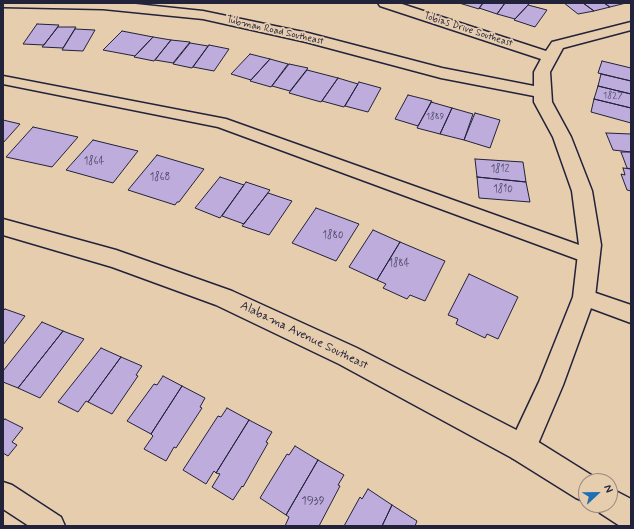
<!DOCTYPE html>
<style>
body{margin:0}
#map{position:relative;width:634px;height:529px;overflow:hidden;background:#e6cdae;font-family:Mynerve,sans-serif}
canvas{display:block}
.frame{position:absolute;inset:0;border:4px solid #22223b;pointer-events:none}
.north{position:absolute;left:578px;top:473px;width:40px;height:40px;box-sizing:border-box;background:#e6cdae;border:1px solid #988980;border-radius:50%;rotate:68deg;font-size:11px;font-weight:700;line-height:16px;text-align:center;color:#22223b}
.north::after{content:'';display:block;margin:auto;width:14px;height:18px;background:#1f6fb2;clip-path:polygon(50% 0,100% 100%,50% 72%,0 100%)}
</style>
<div id="map">
<canvas width="634" height="529"></canvas>
<div class="frame"></div>
<div class="north">N</div>
</div>
<script>
const ctx = document.querySelector('canvas').getContext('2d');
ctx.lineJoin = 'round';
function fillPath(path, color) { ctx.fillStyle = color; ctx.fill(path, 'evenodd'); }
const shape = rows => new Path2D(rows.map(r => 'M' + r).join(''));
function trace(path, color, width, dash) { ctx.strokeStyle = color; ctx.lineWidth = width; ctx.lineCap = dash ? 'butt' : 'round'; ctx.setLineDash(dash || []); ctx.stroke(path); }
function write(font, color, halo, rows, align = 'center') {
  ctx.font = font + ' Mynerve,sans-serif'; ctx.lineWidth = 3.5; ctx.setLineDash([]); ctx.textBaseline = 'middle'; ctx.strokeStyle = halo; ctx.fillStyle = color; for (const [text, x, y, turn = 0] of rows) {
    ctx.save(); ctx.translate(x, y); ctx.rotate((+turn || 0) * Math.PI / 180); ctx.textAlign = isNaN(turn) ? turn : align; if (halo) ctx.strokeText(text, 0, 0); ctx.fillText(text, 0, 0); ctx.restore();
  }
}
const building = shape([
 [459,3,483,3,479,9,459,3],
 [483,3,505,3,497,14,479,8,483,3],
 [505,3,526,3,529,4,515,19,497,14,505,3],
 [564,3,583,3,594,11,578,14,564,3],
 [583,3,604,3,610,7,594,11,583,3],
 [604,3,626,3,610,7,604,3],
 [528,5,547,10,535,27,514,20,528,5],
 [37,24,59,25,44,45,23,44,37,24],
 [58,27,76,27,63,48,42,47,58,27],
 [75,29,95,30,83,51,62,50,75,29],
 [122,31,153,37,135,56,103,50,122,31],
 [153,37,171,40,154,61,134,57,153,37],
 [171,40,190,42,173,63,155,60,171,40],
 [190,43,208,46,192,68,173,64,190,43],
 [209,45,229,49,214,71,193,67,209,45],
 [250,54,270,59,251,80,231,74,250,54],
 [270,59,288,64,271,87,250,81,270,59],
 [602,61,631,68,631,81,598,73,602,61],
 [289,64,308,68,290,91,272,86,289,64],
 [307,70,338,78,321,102,289,93,307,70],
 [601,74,631,81,631,94,598,86,601,74],
 [338,78,358,84,344,107,322,101,338,78],
 [359,82,381,88,368,112,345,106,359,82],
 [598,86,631,94,631,108,594,99,598,86],
 [408,95,432,101,418,126,395,119,408,95],
 [594,99,631,108,631,123,591,112,594,99],
 [431,102,452,108,440,134,417,128,431,102],
 [452,108,473,114,464,140,440,134,452,108],
 [475,113,500,120,490,148,464,140,475,113],
 [3,120,20,124,3,143,3,120],
 [33,127,78,137,52,167,6,157,33,127],
 [606,133,631,134,631,152,613,150,606,133],
 [93,140,138,151,113,183,66,170,93,140],
 [621,152,631,152,631,169,627,168,621,152],
 [157,155,204,169,179,202,177,202,175,205,128,190,157,155],
 [475,159,523,162,526,182,477,177,475,159],
 [623,168,631,169,631,191,627,190,621,174,625,175,623,168],
 [220,177,244,185,220,218,195,208,220,177],
 [477,177,526,182,530,202,479,198,477,177],
 [246,182,270,190,244,224,222,216,246,182],
 [268,193,292,201,269,235,242,226,268,193],
 [316,208,359,224,336,261,292,243,316,208],
 [373,230,400,242,377,280,349,267,373,230],
 [400,242,445,261,425,301,410,295,407,299,383,288,386,284,377,280,400,242],
 [469,274,518,297,498,339,487,334,485,338,456,324,458,319,448,315,469,274],
 [5,309,25,316,3,345,3,311,5,309],
 [42,322,63,331,18,388,3,382,3,371,42,322],
 [63,331,84,339,40,398,18,388,63,331],
 [101,348,121,357,88,402,86,401,78,412,58,402,101,348],
 [121,357,142,366,136,375,138,376,112,414,88,402,121,357],
 [163,376,182,386,151,434,127,421,154,384,157,385,163,376],
 [182,386,205,398,200,407,202,408,176,448,174,447,166,461,144,449,153,436,151,434,182,386],
 [227,408,249,420,216,473,214,471,206,484,183,470,218,416,221,417,227,408],
 [5,419,23,428,12,442,17,445,8,456,3,453,3,421,5,419],
 [249,420,272,432,266,442,268,443,243,487,242,486,233,500,212,487,220,474,216,473,249,420],
 [295,446,318,460,286,515,260,498,287,454,289,455,295,446],
 [318,460,344,475,338,485,340,486,319,526,285,526,289,517,286,515,318,460],
 [368,489,392,505,382,526,344,526,360,497,362,499,368,489],
 [392,505,417,521,415,526,382,526,392,505]
]);
fillPath(building, '#bdacdc');
trace(building, '#22223b', 1);
const lane = shape([
 [3,76,226,119,596,251,598,256,596,261,589,264,582,261,218,127,3,84,3,76],
 [584,289,631,305,631,323,577,303,574,297,577,291,584,289],
 [3,482,12,485,61,517,65,526,29,526,3,509,3,482]
]);
const street = shape([
 [3,3,126,3,203,11,308,33,442,68,534,86,534,72,541,59,380,6,378,3,399,3,546,51,552,42,631,22,631,30,563,48,550,72,552,102,571,137,592,191,601,245,595,297,563,385,532,458,522,462,512,458,508,448,539,382,573,297,579,245,572,191,553,137,534,102,534,96,441,78,306,42,203,19,103,9,3,7,3,3]
]);
const secondary = shape([
 [3,219,116,250,232,291,357,348,532,438,596,478,597,481,586,481,586,502,576,498,512,458,339,364,216,305,112,267,3,235,3,219],
 [610,488,631,499,631,526,620,526,600,513,596,505,610,505,610,488]
]);
trace(lane, '#22223b', 3);
trace(street, '#22223b', 3);
trace(secondary, '#22223b', 3);
fillPath(lane, '#e6cdae');
fillPath(street, '#e6cdae');
fillPath(secondary, '#e6cdae');
write('9px', '#494463', null, [
 ["1827",613,96],
 ["1889",435,117]
]);
write('10px', '#22223b', '#e6cdae', [
 ["Tobias Drive Southeast",468,30,18],
 ["Tubman Road Southeast",275,31,13]
]);
write('10px', '#494463', null, [
 ["1864",94,162],
 ["1812",500,170],
 ["1868",160,178],
 ["1810",503,190],
 ["1880",333,236],
 ["1884",399,264]
]);
write('12px', '#22223b', '#e6cdae', [
 ["Alabama Avenue Southeast",304,336,26]
]);
write('12px', '#494463', null, [
 ["1939",313,501]
]);
</script>
